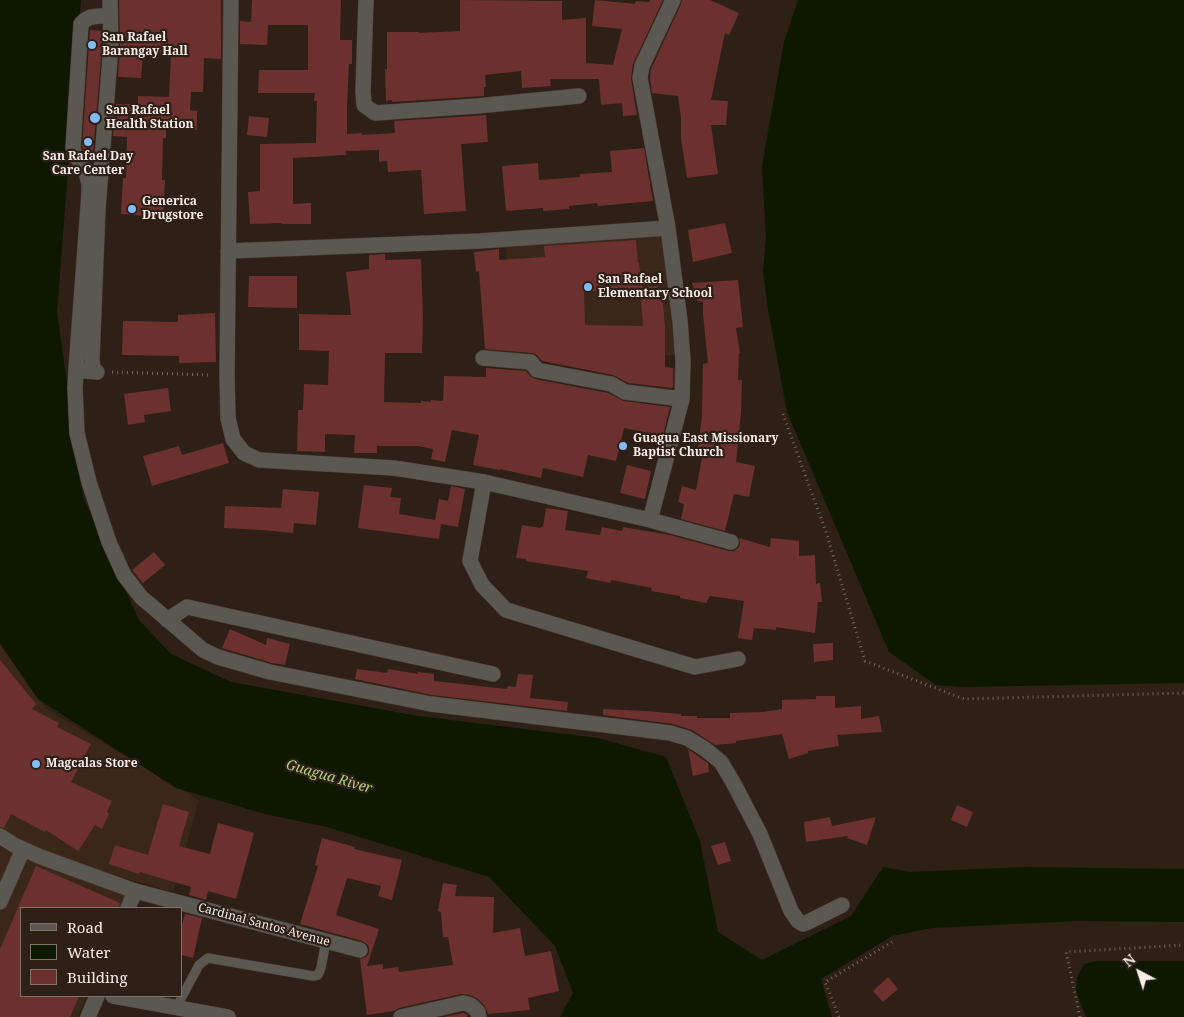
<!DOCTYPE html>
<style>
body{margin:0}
#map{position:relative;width:1184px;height:1017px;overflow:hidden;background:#2e2016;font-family:"Noto Serif",serif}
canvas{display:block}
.legend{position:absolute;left:20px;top:907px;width:162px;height:90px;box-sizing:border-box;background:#2e2016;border:1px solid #7e7269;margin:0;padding:6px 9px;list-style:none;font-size:15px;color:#f7ede6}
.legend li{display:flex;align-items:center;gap:10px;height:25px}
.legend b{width:25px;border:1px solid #7e7269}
.north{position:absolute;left:1114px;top:947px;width:50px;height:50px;-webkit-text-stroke:4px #2e2016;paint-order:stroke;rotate:320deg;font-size:14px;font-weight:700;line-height:20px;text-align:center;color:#f7ede6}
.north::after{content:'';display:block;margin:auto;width:18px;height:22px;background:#f7ede6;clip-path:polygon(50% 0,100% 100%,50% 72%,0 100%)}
</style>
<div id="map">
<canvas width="1184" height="1017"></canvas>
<ul class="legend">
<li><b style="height:6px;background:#5b5851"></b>Road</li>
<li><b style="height:14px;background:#0e1700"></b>Water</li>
<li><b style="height:14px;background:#6c312e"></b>Building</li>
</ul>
<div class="north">N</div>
</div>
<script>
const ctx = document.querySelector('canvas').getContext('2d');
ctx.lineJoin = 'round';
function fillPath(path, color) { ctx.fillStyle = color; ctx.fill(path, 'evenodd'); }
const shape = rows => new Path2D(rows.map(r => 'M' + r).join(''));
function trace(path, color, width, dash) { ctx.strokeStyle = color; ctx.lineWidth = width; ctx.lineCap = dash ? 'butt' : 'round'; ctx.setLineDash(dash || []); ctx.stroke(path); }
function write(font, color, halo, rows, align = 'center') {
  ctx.font = font + ' "Noto Serif",serif'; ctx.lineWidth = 4.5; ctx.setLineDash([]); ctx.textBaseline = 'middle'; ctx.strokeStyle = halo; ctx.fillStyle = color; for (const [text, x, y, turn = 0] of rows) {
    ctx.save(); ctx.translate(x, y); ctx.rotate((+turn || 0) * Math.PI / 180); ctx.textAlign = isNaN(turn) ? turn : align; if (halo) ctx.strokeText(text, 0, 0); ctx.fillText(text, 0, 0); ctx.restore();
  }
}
fillPath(shape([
 [663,233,677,355,598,355,509,331,506,243],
 [0,645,45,708,199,800,173,892,39,854,0,833],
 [0,847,19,857,132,890,124,908,21,908,21,996,87,996,78,1017,0,1017]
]), '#3a2719');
fillPath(shape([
 [0,0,81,0,57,312,83,497,139,620,171,654,231,682,418,716,598,738,666,757,700,841,718,932,762,960,851,916,883,867,909,872,1024,867,1184,869,1184,922,1077,921,932,928,892,936,821,979,832,1017,560,1017,573,993,555,946,489,877,327,827,265,814,176,788,38,699,0,643],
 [798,0,1184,0,1184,683,961,687,936,685,889,652,787,412,768,309,763,272,766,238,762,166,784,42],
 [1097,961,1184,961,1184,1017,1086,1017,1076,991,1077,977,1084,964]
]), '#0e1700');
fillPath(shape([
 [119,0,221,0,221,59,204,58,203,92,191,92,190,110,197,111,197,130,166,130,166,138,163,138,162,180,165,180,163,217,121,214,123,178,126,178,127,137,113,136,116,104,138,104,138,96,169,97,171,54,143,53,141,78,118,77,120,46],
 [252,0,341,0,340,40,352,40,352,64,349,64,347,105,347,134,362,133,362,135,395,133,394,121,486,115,488,142,461,144,466,211,424,214,421,170,388,172,387,161,379,162,379,150,346,151,346,155,293,158,293,204,311,203,311,224,282,224,282,223,250,224,248,192,260,191,260,144,316,143,317,101,314,101,315,93,258,93,259,70,308,70,308,25,268,25,267,45,240,44,240,21,251,22],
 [460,0,562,1,562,20,586,18,586,63,613,65,622,29,592,26,595,0,635,4,636,1,649,2,650,0,663,0,633,64,631,79,637,115,623,116,622,103,601,105,599,79,550,79,551,86,522,88,521,71,485,75,486,87,484,87,484,96,392,102,392,100,386,101,385,69,387,69,387,32,419,32,419,33,460,31],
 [682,0,710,0,739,13,729,35,725,33,711,100,728,101,726,125,711,125,718,174,687,178,681,138,681,118,678,96,652,93,650,78,651,69,681,4],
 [90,30,101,31,102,46,93,154,85,153,82,147],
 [249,116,269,118,267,137,247,135],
 [644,148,653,201,598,206,597,203,569,206,569,209,543,211,543,208,506,211,502,166,538,163,539,180,580,177,580,174,612,172,610,151],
 [725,223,732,253,693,262,688,230],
 [636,240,638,263,639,263,642,287,658,286,659,292,662,292,665,327,665,367,673,368,673,388,628,383,613,375,542,361,536,354,532,353,485,349,479,271,476,272,474,252,499,249,499,260,545,257,544,246],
 [640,288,643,326,585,325,584,292],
 [385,254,385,260,421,259,423,319,422,353,385,353,384,402,421,403,421,401,431,402,431,400,443,401,444,376,486,377,486,368,526,371,530,376,535,379,608,393,624,401,670,407,663,436,624,428,616,461,588,455,583,477,543,468,541,478,500,469,500,470,473,465,479,435,452,430,445,462,431,459,433,449,418,446,377,446,377,453,354,453,355,435,325,434,325,452,297,451,298,410,303,410,304,384,328,385,329,351,299,350,299,314,351,315,346,272,369,269,369,255],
 [249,276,297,276,297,308,248,307],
 [738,280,743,327,736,328,740,353,739,353,738,380,742,380,741,413,736,462,755,466,749,497,734,494,725,531,681,519,684,504,678,502,682,486,696,490,704,447,698,447,702,416,703,364,708,363,703,314,703,302,697,301,692,283],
 [215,313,216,362,179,363,179,356,122,355,123,321,178,322,178,315],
 [168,388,171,411,144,415,145,422,128,425,124,394],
 [223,443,229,463,152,486,143,456,179,446,182,455],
 [627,465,651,471,645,499,620,493],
 [364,485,392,488,390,497,401,498,399,514,435,520,439,499,448,501,451,486,465,489,458,527,441,524,439,539,358,528],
 [283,489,319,492,316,525,294,523,293,533,262,530,224,528,225,506,281,508],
 [546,508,568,511,565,530,600,535,602,527,622,531,623,527,670,535,729,551,734,551,738,548,740,544,739,538,770,547,771,538,799,541,799,556,815,555,816,584,820,583,822,602,818,602,815,633,776,627,776,630,754,628,752,640,738,638,744,601,710,596,706,603,680,598,680,596,651,591,652,588,611,580,610,583,586,578,588,571,526,561,526,559,516,558,522,525,541,528,541,527,543,527],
 [154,552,165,565,143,583,132,570],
 [230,629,266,645,267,638,290,644,285,665,272,663,222,648],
 [833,643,833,660,814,662,813,644],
 [0,660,36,704,32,709,59,723,57,727,91,744,71,782,112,801,107,812,109,814,102,829,95,825,78,851,46,830,45,832,11,814,4,828,0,827],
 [357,669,387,673,388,669,418,674,418,672,434,674,434,681,507,689,508,686,516,687,518,674,533,675,530,698,568,702,567,711,432,695,355,679],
 [816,696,835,696,835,708,861,706,861,719,879,716,882,732,837,735,839,746,808,751,808,753,789,759,782,734,736,741,736,743,715,745,692,730,673,724,603,715,603,709,646,711,668,713,681,714,681,716,697,716,697,718,730,718,730,713,763,712,782,709,782,700,816,699],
 [688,749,708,763,709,772,693,776],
 [163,804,189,812,179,846,210,854,218,823,254,833,236,899,208,891,206,900,189,895,191,887,140,872,139,874,109,864,115,845,148,855],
 [957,805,973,812,967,827,951,820],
 [830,817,832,826,876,817,867,845,847,838,848,836,806,842,804,822],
 [322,838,355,847,354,849,402,860,392,900,378,896,381,886,347,878,336,915,379,929,367,966,383,964,383,969,398,967,399,972,453,965,448,937,443,937,441,912,438,911,443,883,457,885,455,896,494,897,493,933,520,928,525,956,551,951,559,991,528,998,530,1010,488,1014,485,1006,478,999,470,995,461,994,399,1008,394,1011,367,1015,360,959,366,957,369,953,369,948,367,944,362,941,300,924,318,866,315,865],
 [725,842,731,861,718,865,711,846],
 [36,866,120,903,119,908,21,908,21,996,79,996,70,1017,0,1017,0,949],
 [185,914,202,918,193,958,181,955,181,929],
 [888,977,898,989,883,1002,873,991],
 [463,1013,468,1015,467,1016,467,1017,444,1017]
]), '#6c312e');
const lane = shape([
 [176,1008,199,965,208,958,313,976,318,975,321,968,326,941]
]);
const street = shape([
 [231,0,227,376,228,418,233,439,244,453,259,460,394,468,484,482,650,520,731,542],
 [366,0,363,92,364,105,375,113,477,106,579,96],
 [228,251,480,241,668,228],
 [483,358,531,362,537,370,611,384,625,392,682,399],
 [76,370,89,193,89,184,86,172,75,155,73,148,81,24,85,20,91,17,110,15],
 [97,372,76,370,75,388,77,433,89,482,109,542,124,575,141,597,203,650,218,657,270,672,431,704,638,729,670,733,687,738,705,749,721,762,734,784,760,834,791,911,798,921,803,924,808,922,842,905],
 [97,372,93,368,92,359,98,208,111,46,110,0],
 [484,482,470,561,482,585,506,610,695,667,738,659],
 [650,520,682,399,683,361,680,321,668,228,640,78,642,66,673,0],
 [167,620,187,607,493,674],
 [0,836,14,845,41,857,135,891,360,950],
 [0,902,23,849],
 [128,908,135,891],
 [113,996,228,1017],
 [88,1017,97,996],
 [401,1017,463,1003,468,1004,472,1006,478,1012,479,1017]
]);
trace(lane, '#4a3d33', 10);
trace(street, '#4a3d33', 16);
trace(shape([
 [112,372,211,375],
 [783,414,826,532,865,661,964,699,1184,693],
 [839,1017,825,982,892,942],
 [1080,1017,1066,952,1184,945]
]), '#74675e', 3, [1, 4]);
trace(lane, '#5b5851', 9);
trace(street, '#5b5851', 15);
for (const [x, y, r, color] of [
 [92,45,5,"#81bcfa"],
 [95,118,6,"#81bcfa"],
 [88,142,5,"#81bcfa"],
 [132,209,5,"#81bcfa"],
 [588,287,5,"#81bcfa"],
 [623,446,5,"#81bcfa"],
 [36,764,5,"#81bcfa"]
]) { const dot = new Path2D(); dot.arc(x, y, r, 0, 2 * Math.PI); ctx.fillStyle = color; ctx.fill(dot); trace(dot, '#2e2016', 2); }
write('bold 12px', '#f7ede6', '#2e2016', [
 ["San Rafael",102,38],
 ["Barangay Hall",102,52],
 ["San Rafael",106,111],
 ["Health Station",106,125],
 ["San Rafael Day",88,157,"center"],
 ["Care Center",88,171,"center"],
 ["Generica",142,202],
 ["Drugstore",142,216],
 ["San Rafael",598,280],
 ["Elementary School",598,294],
 ["Guagua East Missionary",633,439],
 ["Baptist Church",633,453],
 ["Magcalas Store",46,764]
], 'left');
write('12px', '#f7ede6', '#2e2016', [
 ["Cardinal Santos Avenue",264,925,15]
]);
write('italic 14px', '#b1cf7a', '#2e2016', [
 ["Guagua River",329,777,16]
]);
</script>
